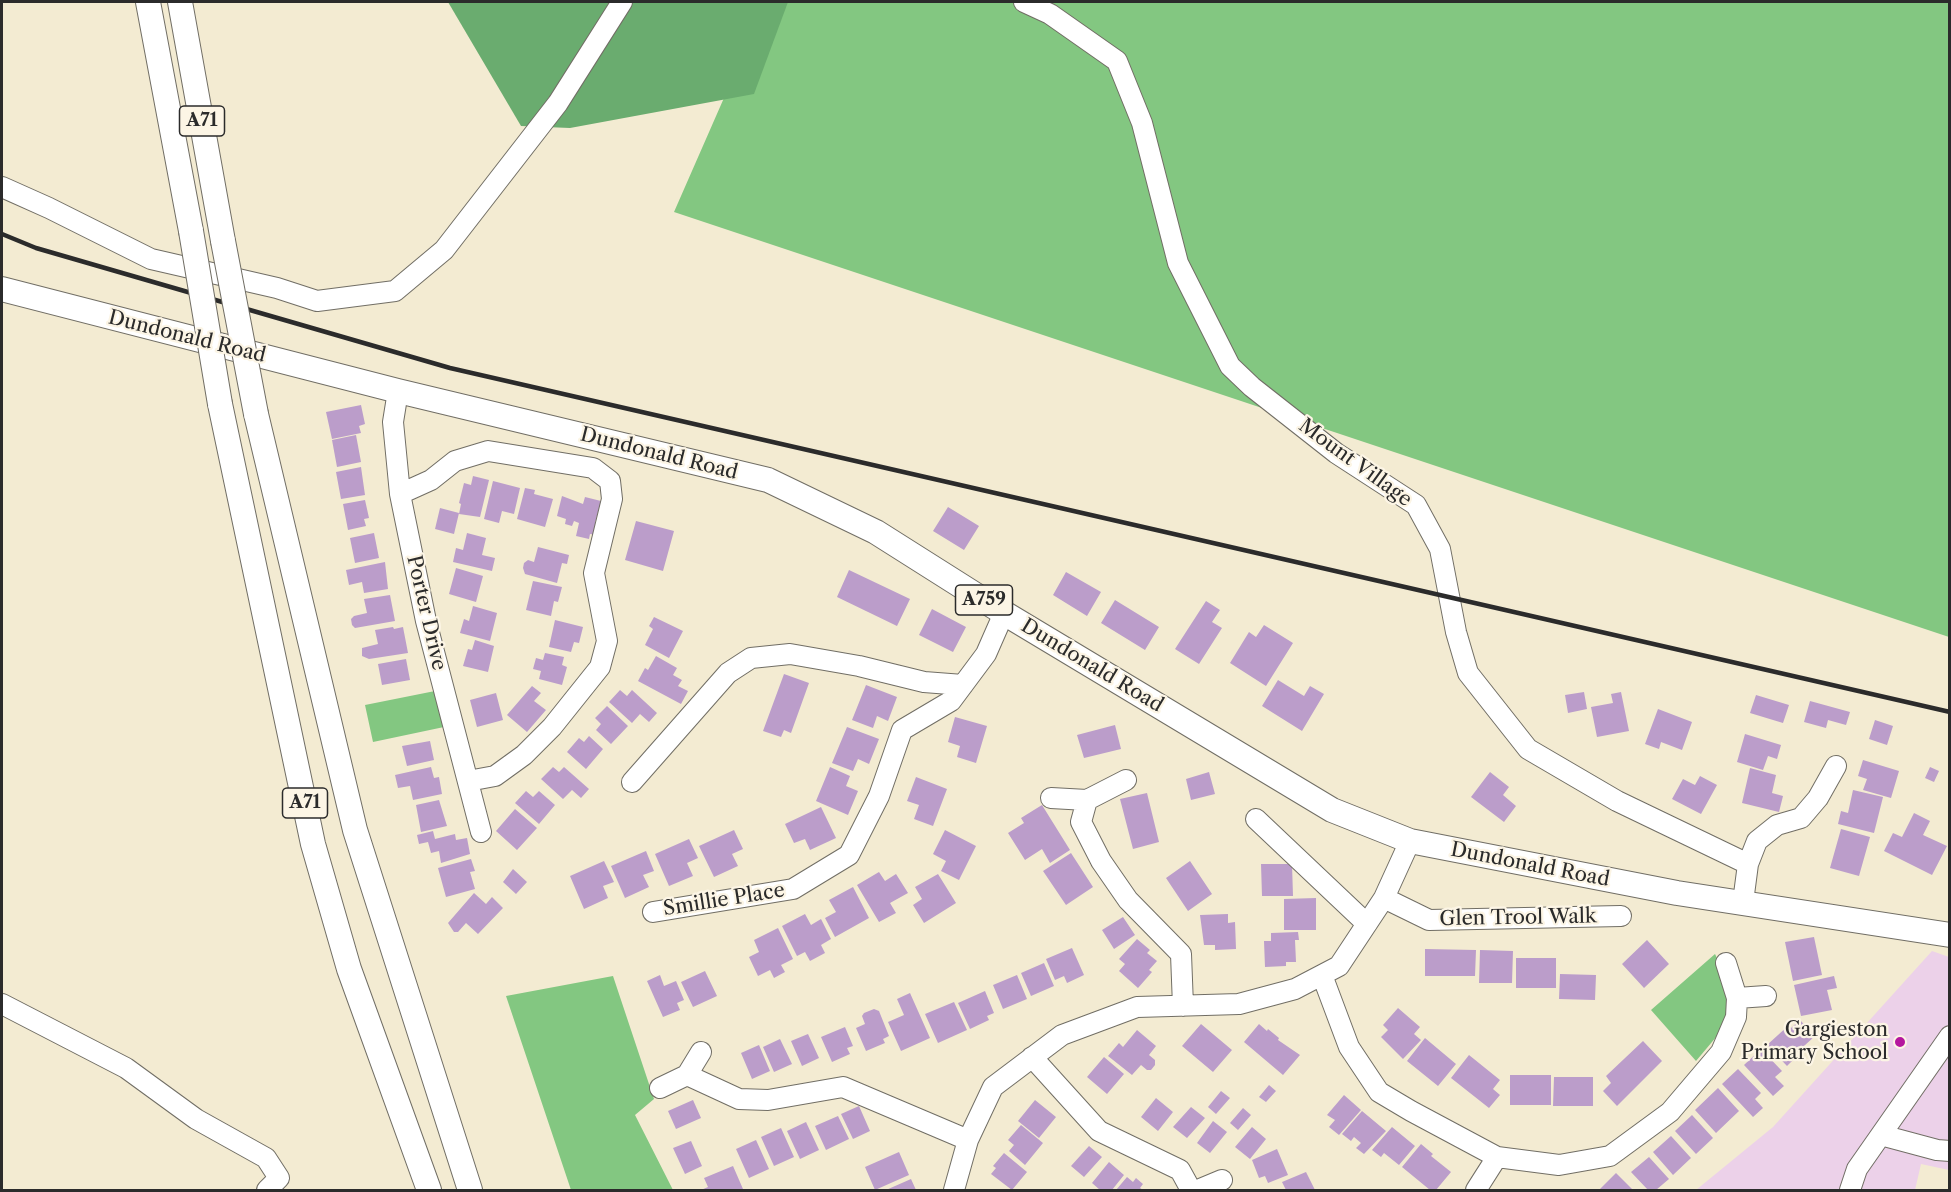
<!DOCTYPE html>
<style>
body{margin:0}
#map{position:relative;width:1951px;height:1192px;overflow:hidden;background:#f3ebd2;font-family:"Libre Caslon Text",serif}
canvas{display:block}
.frame{position:absolute;inset:0;border:3px solid #2b2b2b;pointer-events:none}
</style>
<div id="map">
<canvas width="1951" height="1192"></canvas>
<div class="frame"></div>
</div>
<script>
const ctx = document.querySelector('canvas').getContext('2d');
ctx.lineJoin = 'round';
function fillPath(path, color) { ctx.fillStyle = color; ctx.fill(path, 'evenodd'); }
const shape = rows => new Path2D(rows.map(r => 'M' + r).join(''));
function trace(path, color, width, dash) { ctx.strokeStyle = color; ctx.lineWidth = width; ctx.lineCap = dash ? 'butt' : 'round'; ctx.setLineDash(dash || []); ctx.stroke(path); }
function write(font, color, halo, rows, align = 'center') {
  ctx.font = font + ' "Libre Caslon Text",serif'; ctx.lineWidth = 4.5; ctx.setLineDash([]); ctx.textBaseline = 'middle'; ctx.strokeStyle = halo; ctx.fillStyle = color; for (const [text, x, y, turn = 0] of rows) {
    ctx.save(); ctx.translate(x, y); ctx.rotate((+turn || 0) * Math.PI / 180); ctx.textAlign = isNaN(turn) ? turn : align; if (halo) ctx.strokeText(text, 0, 0); ctx.fillText(text, 0, 0); ctx.restore();
  }
}
fillPath(shape([
 [1932,951,1949,957,1949,1170,1921,1164,1915,1190,1696,1190,1773,1127]
]), '#ecd1e9');
fillPath(shape([
 [766,2,1949,2,1949,637,674,212],
 [435,691,444,727,373,742,365,705],
 [1715,954,1720,964,1727,992,1726,1017,1717,1036,1696,1061,1651,1010],
 [613,976,654,1099,635,1115,673,1190,571,1190,506,996]
]), '#83c781');
fillPath(shape([
 [448,2,788,2,754,94,570,128,521,126]
]), '#6aac6f');
fillPath(shape([
 [361,405,365,424,359,426,361,433,332,439,326,412],
 [356,435,361,462,337,467,332,440],
 [361,467,365,495,341,499,336,472],
 [473,476,489,480,480,517,459,514,461,504,459,503,464,483,471,485],
 [493,481,520,488,514,514,502,511,499,523,484,519],
 [525,488,535,490,534,494,553,499,545,527,517,519],
 [562,496,583,504,585,497,601,501,595,523,599,524,596,535,590,534,589,539,576,536,579,523,574,521,572,526,565,524,566,519,557,516],
 [365,500,369,518,364,519,366,526,348,530,343,504],
 [948,507,979,526,964,550,933,531],
 [440,508,459,513,454,534,435,529],
 [636,521,674,531,663,571,625,560],
 [374,533,379,558,355,563,350,538],
 [467,533,486,538,482,555,495,558,492,571,453,562,456,548,463,550],
 [538,547,569,555,567,564,562,563,557,583,525,574,523,568,524,563,528,560,534,562],
 [385,562,388,589,364,593,362,582,349,585,346,570],
 [456,568,483,576,476,602,449,594],
 [849,570,910,599,897,626,837,597],
 [1066,572,1101,592,1087,616,1053,595],
 [533,581,562,587,558,602,554,601,551,616,526,610],
 [390,595,395,621,355,628,352,625,351,619,354,616,367,613,364,599],
 [1115,600,1159,627,1145,650,1101,623],
 [1206,601,1220,610,1212,622,1222,628,1199,664,1175,649],
 [473,606,497,613,490,641,460,633,464,619,469,621],
 [932,609,966,627,953,652,919,635],
 [654,617,683,631,669,658,645,645,653,629,649,626],
 [555,620,583,627,579,643,574,642,571,652,549,647],
 [1264,625,1293,643,1266,686,1230,663,1249,632,1256,637],
 [393,627,394,629,403,627,408,653,369,659,362,656,362,648,378,644,375,630],
 [475,640,494,646,488,672,463,666,468,649,472,650],
 [545,653,564,657,562,665,567,667,562,685,539,679,541,671,533,669,536,658,543,660],
 [656,656,677,668,673,675,682,680,678,686,688,691,681,704,638,681,645,668,648,670],
 [406,659,410,680,382,685,378,664],
 [784,674,809,683,791,733,784,730,781,737,763,731],
 [1278,680,1304,696,1310,686,1324,694,1302,731,1262,706],
 [866,685,897,697,888,721,877,716,873,728,852,720],
 [532,686,541,693,534,701,546,710,527,732,507,715],
 [620,690,627,696,632,690,657,713,649,722,640,714,632,723,609,702],
 [1584,692,1587,709,1568,713,1565,695],
 [1621,692,1629,731,1597,737,1591,707,1613,703,1611,694],
 [496,693,503,720,477,727,470,700],
 [1756,695,1789,705,1783,723,1750,713],
 [1810,701,1850,712,1846,725,1828,720,1826,728,1804,722],
 [607,706,628,726,611,744,596,730,601,724,595,718],
 [1658,709,1692,722,1682,750,1661,742,1659,749,1645,744],
 [955,717,987,726,976,763,957,757,960,746,948,742],
 [1875,720,1893,726,1887,745,1869,739],
 [1115,725,1121,749,1084,758,1077,735],
 [847,727,879,739,869,764,858,759,853,771,832,763],
 [1745,734,1781,745,1777,759,1768,756,1763,770,1737,762],
 [589,736,603,749,586,769,567,752,579,738,584,742],
 [430,741,434,760,407,766,402,746],
 [1863,760,1899,771,1891,798,1863,790,1867,779,1858,776],
 [431,767,434,778,439,777,442,794,413,800,410,786,398,788,395,775],
 [553,767,559,772,564,767,589,789,581,798,572,790,563,799,541,779],
 [830,767,850,776,846,786,858,791,848,815,816,801],
 [1930,767,1939,771,1934,782,1925,778],
 [1750,768,1776,775,1772,793,1783,796,1779,812,1742,803],
 [1209,772,1215,794,1191,800,1186,779],
 [1490,772,1509,787,1503,795,1516,806,1504,822,1471,797],
 [1700,776,1717,785,1701,814,1672,799,1683,779,1695,785],
 [916,777,947,789,933,826,914,819,919,805,907,801],
 [1853,790,1883,797,1874,833,1838,824,1841,811,1848,813],
 [526,791,533,797,539,791,555,805,539,824,515,803],
 [1147,793,1159,842,1133,849,1120,799],
 [439,800,447,826,421,832,416,805],
 [1042,805,1070,850,1050,863,1042,849,1025,860,1008,833,1024,823,1021,818],
 [821,807,836,838,810,850,805,839,794,843,785,824],
 [515,809,537,828,517,850,496,831],
 [1914,813,1930,821,1923,835,1947,846,1932,875,1884,851,1893,833,1902,837],
 [1841,829,1870,837,1859,876,1830,868],
 [734,830,743,849,732,854,738,866,714,877,699,846],
 [945,830,976,846,959,880,941,871,946,861,933,854],
 [433,831,435,839,455,834,456,840,467,838,470,854,441,863,439,851,431,853,428,842,419,844,417,835],
 [689,839,698,858,687,863,693,876,669,886,655,854],
 [646,851,654,871,643,875,649,887,625,898,611,866],
 [1071,853,1093,887,1066,905,1043,871],
 [471,859,475,871,470,872,475,889,446,897,438,868],
 [604,861,614,882,603,886,608,898,584,909,570,876],
 [1190,861,1212,894,1188,911,1166,878],
 [1261,864,1292,864,1293,896,1262,896],
 [513,869,527,882,516,894,503,882],
 [879,872,885,881,896,874,908,893,890,903,896,913,879,922,857,885],
 [938,874,956,903,924,923,913,905,922,899,915,887],
 [853,887,869,918,835,937,825,918,836,912,829,900],
 [474,893,486,904,492,897,503,908,478,934,466,923,458,932,454,932,448,923],
 [1316,898,1316,930,1284,930,1284,899],
 [805,914,811,925,821,919,831,939,821,945,825,953,810,961,805,952,797,956,782,926],
 [1228,914,1228,923,1235,922,1236,949,1215,950,1215,945,1204,945,1200,915],
 [1123,917,1135,935,1114,949,1102,930],
 [778,928,793,959,781,965,785,972,774,978,770,970,758,976,749,957,759,952,754,940],
 [1298,932,1299,940,1295,940,1296,962,1286,962,1286,966,1265,967,1264,941,1271,941,1271,933],
 [1814,937,1822,975,1793,981,1785,942],
 [1137,939,1150,950,1147,953,1157,961,1149,970,1152,972,1138,988,1119,971,1125,964,1119,959],
 [1647,940,1669,964,1644,988,1622,964],
 [1072,948,1084,975,1067,983,1064,976,1055,980,1046,959],
 [1425,949,1476,950,1475,976,1425,976],
 [1480,950,1513,951,1512,983,1479,983],
 [1516,958,1556,958,1556,988,1516,988],
 [1044,963,1054,986,1031,996,1021,973],
 [705,971,717,996,693,1007,681,982],
 [1560,974,1596,975,1595,1000,1559,999],
 [660,975,664,986,676,981,684,1000,677,1003,680,1010,663,1017,647,981],
 [1017,975,1027,999,1003,1009,993,985],
 [1834,976,1837,988,1827,990,1832,1010,1801,1016,1794,985],
 [985,991,994,1013,987,1016,989,1020,970,1029,958,1003],
 [910,993,930,1038,901,1051,888,1022,904,1015,897,999],
 [954,1002,967,1030,938,1043,925,1014],
 [1398,1008,1420,1027,1414,1034,1421,1040,1403,1059,1381,1037,1388,1030,1383,1025],
 [874,1009,879,1011,889,1036,883,1039,885,1043,866,1051,856,1028,865,1024,862,1016,864,1013],
 [1800,1020,1815,1036,1793,1056,1795,1058,1787,1066,1767,1045,1789,1025,1791,1028],
 [1201,1024,1232,1050,1213,1072,1182,1046],
 [1259,1024,1267,1031,1268,1029,1279,1038,1278,1040,1300,1055,1283,1075,1244,1042],
 [845,1027,853,1046,847,1048,850,1054,832,1062,821,1037],
 [1137,1030,1156,1046,1149,1055,1155,1060,1155,1065,1151,1070,1147,1070,1141,1065,1132,1075,1108,1056,1119,1043,1123,1047],
 [808,1034,819,1058,802,1066,791,1041],
 [1425,1038,1456,1064,1438,1086,1407,1061],
 [780,1039,792,1064,774,1072,763,1047],
 [1643,1041,1662,1061,1617,1106,1603,1091,1611,1083,1606,1076],
 [759,1045,770,1071,752,1079,741,1053],
 [1761,1049,1782,1071,1775,1077,1784,1086,1773,1096,1744,1065],
 [1469,1055,1500,1080,1493,1089,1500,1095,1489,1108,1451,1078],
 [1104,1057,1124,1074,1107,1094,1087,1077],
 [1738,1069,1761,1093,1755,1099,1763,1108,1753,1117,1722,1084],
 [1510,1075,1551,1075,1551,1105,1510,1105],
 [1554,1077,1593,1077,1593,1106,1553,1106],
 [1269,1085,1276,1091,1266,1102,1259,1097],
 [1718,1088,1739,1111,1716,1133,1695,1110],
 [1221,1091,1230,1098,1216,1114,1208,1107],
 [1344,1095,1361,1110,1339,1135,1329,1127,1335,1120,1327,1115],
 [1156,1098,1173,1112,1158,1131,1141,1117],
 [693,1100,701,1118,676,1129,668,1111],
 [1035,1100,1056,1117,1039,1138,1018,1121],
 [859,1106,870,1131,853,1139,841,1114],
 [1191,1107,1205,1118,1187,1138,1173,1127],
 [1243,1108,1251,1115,1238,1130,1230,1123],
 [1362,1111,1386,1131,1364,1154,1356,1148,1361,1143,1354,1137,1351,1141,1342,1134],
 [1692,1115,1713,1138,1696,1154,1675,1131],
 [838,1116,849,1139,826,1150,815,1126],
 [1213,1121,1227,1132,1210,1153,1197,1143],
 [806,1122,819,1150,800,1159,787,1131],
 [1021,1125,1043,1143,1025,1165,1009,1151,1014,1145,1008,1140],
 [1252,1127,1266,1139,1250,1159,1235,1147],
 [1392,1127,1415,1146,1399,1165,1384,1153,1381,1157,1372,1150],
 [781,1128,794,1157,774,1166,761,1137],
 [1671,1136,1691,1158,1673,1175,1653,1152],
 [756,1140,769,1169,749,1178,736,1149],
 [691,1141,702,1166,685,1174,673,1148],
 [1421,1144,1433,1154,1431,1156,1451,1172,1436,1190,1430,1190,1402,1167],
 [1089,1146,1102,1157,1084,1177,1071,1166],
 [1277,1149,1288,1175,1268,1183,1265,1176,1259,1178,1252,1160],
 [899,1152,909,1175,875,1190,865,1167],
 [1004,1153,1027,1172,1012,1190,991,1174,996,1168,993,1166],
 [1649,1157,1669,1179,1656,1190,1648,1190,1631,1172],
 [1109,1162,1124,1175,1112,1190,1100,1190,1092,1183],
 [733,1166,743,1189,739,1190,701,1190,708,1187,704,1178],
 [1306,1172,1315,1190,1286,1190,1282,1182],
 [1616,1173,1633,1190,1599,1190],
 [1127,1177,1133,1182,1136,1178,1143,1184,1140,1188,1143,1190,1116,1190],
 [911,1179,916,1190,886,1190]
]), '#bb9dca');
const minor = shape([
 [1024,2,1050,14,1117,61,1142,123,1178,263,1230,366,1252,387,1336,453,1416,505,1440,549,1456,632,1468,673,1528,749,1617,801,1748,864],
 [2,187,49,208,151,259,277,288,317,301,395,291,444,250,558,103,622,2],
 [398,391,393,422,400,494,426,621,481,832],
 [400,494,431,480,455,461,488,451,593,468,610,481,612,499,594,573,607,641,600,667,552,727,524,755,495,776,468,781],
 [1126,780,1087,800,1081,822,1101,861,1128,900,1181,954,1183,1006],
 [632,782,728,673,751,658,790,654,859,666,924,682,963,685],
 [1051,798,1087,800],
 [1256,819,1367,924],
 [1384,898,1429,920,1621,916],
 [1743,902,1748,864,1757,841,1777,825,1801,818,1818,798,1836,766],
 [653,912,793,889,849,855,879,796,902,730,951,701,986,654,1004,613],
 [1322,975,1349,1047,1379,1092,1411,1111,1497,1157,1559,1165,1610,1156,1670,1112,1721,1052,1736,1017,1737,998,1726,963],
 [1737,998,1766,996],
 [2,1004,126,1068,196,1119,266,1158,279,1178,267,1190],
 [701,1052,687,1075,739,1099,768,1100,843,1087,968,1140],
 [1032,1057,1099,1131,1180,1170,1191,1190],
 [660,1088,687,1075],
 [1881,1135,1937,1150,1950,1151],
 [954,1190,968,1140,993,1087,1062,1035,1137,1007,1239,1004,1295,989,1339,966,1384,898,1410,841],
 [1198,1190,1222,1180],
 [1476,1190,1497,1157],
 [1850,1190,1857,1169,1950,1036]
]);
const major = shape([
 [148,2,191,231],
 [180,2,223,241],
 [2,289,398,391,768,480,876,532,1004,613,1332,810,1410,841,1677,893,1950,935],
 [220,404,313,844,349,969,429,1190],
 [256,414,355,830,470,1190]
]);
trace(minor, '#716e65', 22);
trace(major, '#716e65', 26);
trace(minor, '#fff', 20);
trace(major, '#fff', 24);
trace(shape([
 [2,234,36,248,450,368,1950,712]
]), '#2b2b2b', 4.5);
const majorBridge = shape([
 [191,231,220,404],
 [223,241,256,414]
]);
trace(majorBridge, '#716e65', 26, []);
trace(majorBridge, '#fff', 24);
for (const [x, y, r, color] of [
 [1900,1042,6,"#b5179e"]
]) { const dot = new Path2D(); dot.arc(x, y, r, 0, 2 * Math.PI); ctx.fillStyle = color; ctx.fill(dot); trace(dot, '#fcf5e5', 2); }
for (const [x, y, w] of [
 [202,121,45],
 [984,600,57],
 [305,803,45]
]) { const box = new Path2D(); box.roundRect(x - w / 2, y - 15, w, 30, 4.5); ctx.fillStyle = '#fcf5e5'; ctx.fill(box); trace(box, '#2b2b2b', 1.5); }
write('bold 18px', '#2b2b2b', null, [
 ["A71",202,121],
 ["A759",984,600],
 ["A71",305,803]
]);
write('20px', '#2b2b2b', '#fcf5e5', [
 ["Dundonald Road",187,337,14],
 ["Dundonald Road",659,454,14],
 ["Mount Village",1355,463,36],
 ["Porter Drive",426,613,77],
 ["Dundonald Road",1092,666,31],
 ["Dundonald Road",1530,865,11],
 ["Smillie Place",724,900,-9],
 ["Glen Trool Walk",1518,918,-1]
]);
write('20px', '#2b2b2b', '#fcf5e5', [
 ["Gargieston",1888,1030],
 ["Primary School",1888,1053]
], 'right');
</script>
